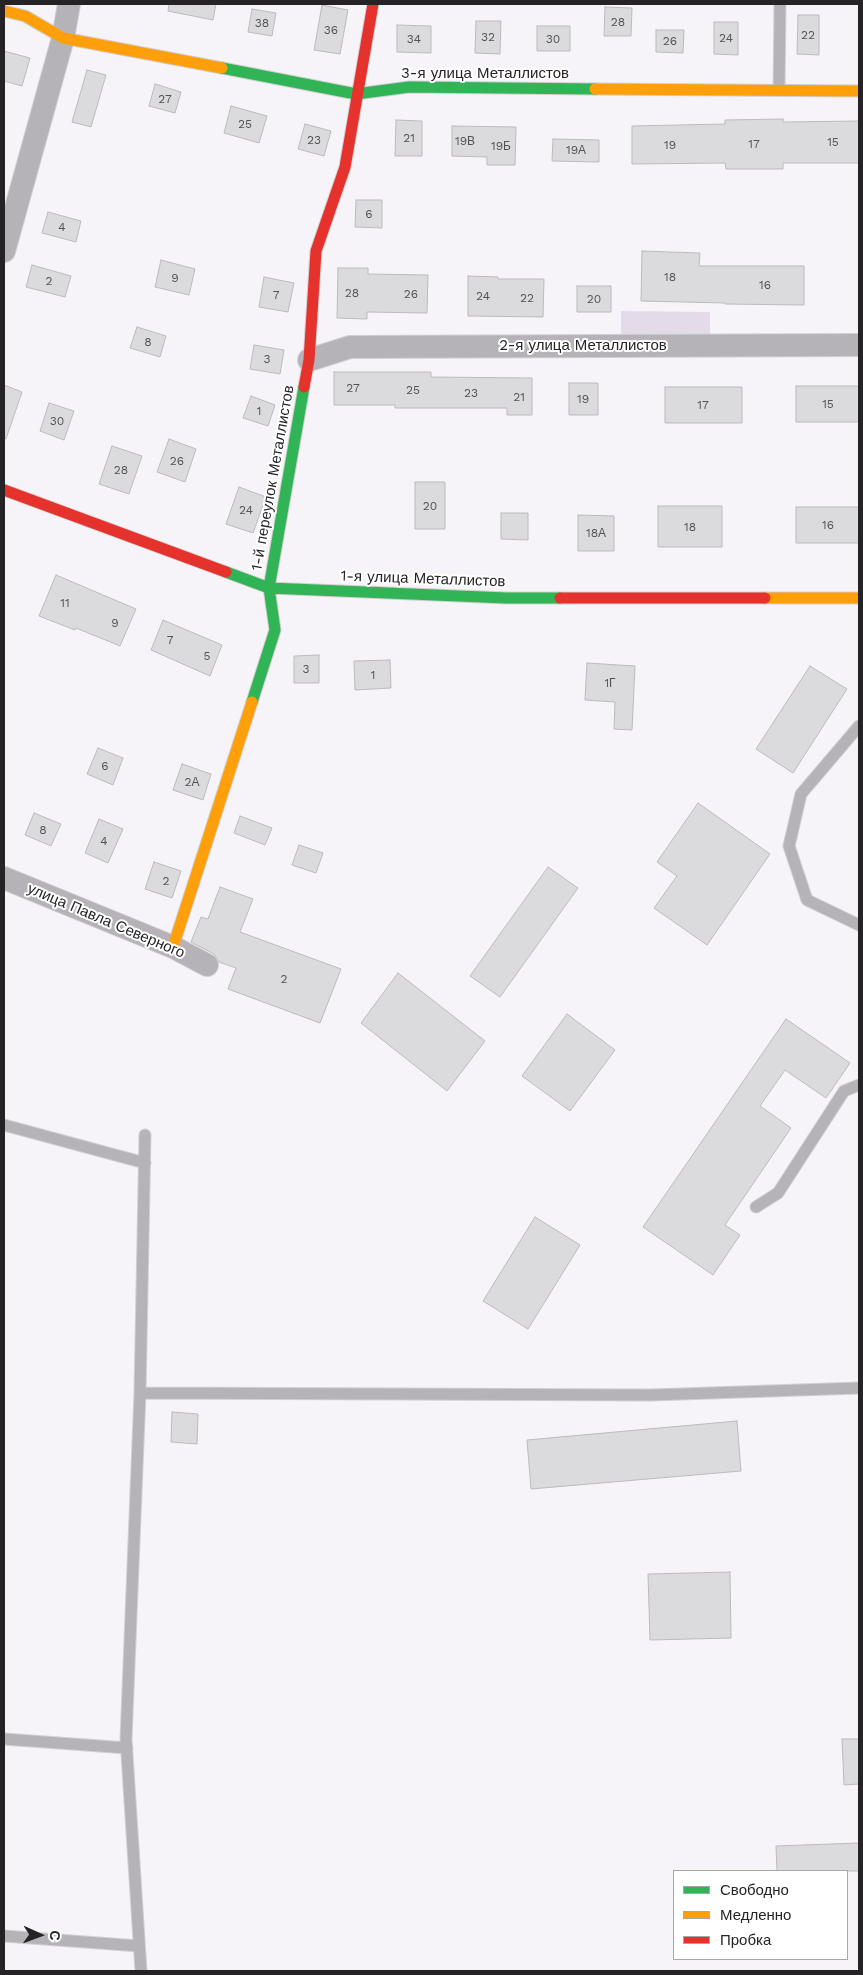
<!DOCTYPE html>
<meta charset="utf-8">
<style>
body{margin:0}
#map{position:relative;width:863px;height:1975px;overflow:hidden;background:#f6f4f8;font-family:"Work Sans",sans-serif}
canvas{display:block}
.frame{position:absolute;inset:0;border:5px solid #252326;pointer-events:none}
.legend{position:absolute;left:673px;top:1870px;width:175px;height:90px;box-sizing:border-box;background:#fff;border:1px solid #a8a7a8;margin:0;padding:6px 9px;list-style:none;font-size:15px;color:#252326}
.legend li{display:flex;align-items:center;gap:10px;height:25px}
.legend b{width:25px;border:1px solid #a8a7a8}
.north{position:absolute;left:15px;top:1910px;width:50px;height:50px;-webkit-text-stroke:4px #fff;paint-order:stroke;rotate:92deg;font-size:14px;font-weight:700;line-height:20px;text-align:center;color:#252326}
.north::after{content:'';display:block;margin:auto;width:18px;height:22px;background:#252326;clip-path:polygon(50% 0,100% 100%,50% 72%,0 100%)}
</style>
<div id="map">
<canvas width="863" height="1975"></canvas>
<div class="frame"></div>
<ul class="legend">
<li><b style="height:6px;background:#30b455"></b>Свободно</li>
<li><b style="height:6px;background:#ff9f0a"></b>Медленно</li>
<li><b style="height:6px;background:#e5322d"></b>Пробка</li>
</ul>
<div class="north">С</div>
</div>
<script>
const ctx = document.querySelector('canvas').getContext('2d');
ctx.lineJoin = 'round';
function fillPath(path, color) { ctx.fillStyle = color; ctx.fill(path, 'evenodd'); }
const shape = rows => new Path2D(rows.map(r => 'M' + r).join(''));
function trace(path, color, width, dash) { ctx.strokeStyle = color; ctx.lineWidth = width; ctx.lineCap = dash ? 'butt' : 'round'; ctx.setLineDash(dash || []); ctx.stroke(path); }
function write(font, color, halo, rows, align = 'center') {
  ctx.font = font + ' "Work Sans",sans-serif'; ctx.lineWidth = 4; ctx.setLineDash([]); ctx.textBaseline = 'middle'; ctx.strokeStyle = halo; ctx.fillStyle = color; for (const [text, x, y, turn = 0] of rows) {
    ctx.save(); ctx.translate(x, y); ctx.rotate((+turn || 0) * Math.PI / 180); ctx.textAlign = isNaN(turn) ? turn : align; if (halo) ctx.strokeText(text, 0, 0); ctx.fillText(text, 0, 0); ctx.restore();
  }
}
fillPath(shape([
 [621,311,710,312,710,339,621,339]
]), '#e3dbea');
const building = shape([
 [169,4,216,4,213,20,168,11,169,4],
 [322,5,348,10,340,54,314,50,322,5],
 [605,7,632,8,631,36,604,36,605,7],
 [252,9,276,13,272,36,248,32,252,9],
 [798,15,819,15,819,55,797,54,798,15],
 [476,21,501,21,500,54,475,53,476,21],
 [714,22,738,22,738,55,714,54,714,22],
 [397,25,431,26,431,53,397,52,397,25],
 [537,26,570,26,570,51,537,51,537,26],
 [656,30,684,30,683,53,656,52,656,30],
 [4,51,30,58,22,86,4,81,4,51],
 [87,70,106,75,91,127,72,122,87,70],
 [155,84,181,92,175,113,149,106,155,84],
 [231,106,267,116,259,143,224,133,231,106],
 [783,119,783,122,859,121,859,163,783,163,783,169,726,169,725,163,632,164,632,126,725,124,725,120,783,119],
 [396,120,422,121,422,156,395,156,396,120],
 [305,124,331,131,324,156,298,149,305,124],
 [452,126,516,127,515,165,487,165,487,157,452,156,452,126],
 [553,139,599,140,599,162,552,161,553,139],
 [356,200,382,200,382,228,355,227,356,200],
 [48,212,81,221,76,242,42,233,48,212],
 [642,251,700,253,699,266,804,266,804,305,725,304,725,303,641,301,642,251],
 [161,260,195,269,189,295,155,287,161,260],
 [32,265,71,276,65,297,26,287,32,265],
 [338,268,368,268,368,274,428,275,427,313,367,312,367,319,337,318,338,268],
 [468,276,498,277,498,279,544,279,543,317,468,316,468,276],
 [264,277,294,283,288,312,259,307,264,277],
 [577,286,611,286,611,312,577,312,577,286],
 [137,327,166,336,160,357,130,348,137,327],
 [254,345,284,350,280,374,250,369,254,345],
 [334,372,431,372,431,377,532,378,532,415,507,415,507,408,395,408,395,405,334,405,334,372],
 [569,383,598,383,598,415,569,415,569,383],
 [4,385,22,392,6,439,4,438,4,385],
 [796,386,859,386,859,422,796,422,796,386],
 [665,387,742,387,742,423,665,423,665,387],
 [251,396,275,405,268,426,243,418,251,396],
 [49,403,74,411,64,440,40,431,49,403],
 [169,439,196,449,185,482,157,472,169,439],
 [112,446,142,456,129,494,99,484,112,446],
 [415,482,445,482,445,529,415,529,415,482],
 [239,487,266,497,253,533,226,524,239,487],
 [658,506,722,506,722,547,658,547,658,506],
 [796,507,859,507,859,543,796,543,796,507],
 [501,513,528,513,528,540,501,539,501,513],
 [578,515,614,516,614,551,578,551,578,515],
 [56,575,136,609,120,646,76,628,75,630,39,616,56,575],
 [163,620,222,645,210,676,151,650,163,620],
 [319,655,319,683,294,683,294,656,319,655],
 [390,660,391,688,355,690,354,661,390,660],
 [587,663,635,666,632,730,614,729,615,702,585,700,587,663],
 [810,666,847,689,793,773,756,749,810,666],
 [98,748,123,758,113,785,87,774,98,748],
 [182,764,211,774,203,800,173,790,182,764],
 [698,803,770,854,707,945,654,908,677,876,657,862,698,803],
 [34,813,61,824,51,846,25,835,34,813],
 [240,816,272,828,265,845,234,833,240,816],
 [99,819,123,829,108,863,85,853,99,819],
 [299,845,323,853,316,873,292,865,299,845],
 [154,862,181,871,172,898,145,889,154,862],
 [548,867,578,888,500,997,470,976,548,867],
 [220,887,253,899,240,932,341,969,320,1023,228,989,236,968,219,962,214,954,191,942,201,917,208,919,220,887],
 [398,973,485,1041,447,1091,361,1023,398,973],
 [567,1014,615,1050,570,1111,522,1076,567,1014],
 [786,1019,850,1063,826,1098,785,1070,760,1106,791,1128,725,1225,740,1235,713,1275,643,1227,786,1019],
 [535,1217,580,1245,528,1329,483,1301,535,1217],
 [172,1412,198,1414,197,1444,171,1442,172,1412],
 [737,1421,741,1471,531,1489,527,1440,737,1421],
 [730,1572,731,1638,650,1640,648,1574,730,1572],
 [842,1739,859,1739,859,1784,844,1785,842,1739],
 [859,1843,859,1871,777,1871,776,1846,859,1843]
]);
fillPath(building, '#dbdadd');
trace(building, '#bcbabe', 1);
const lane = shape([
 [779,90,780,4],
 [859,726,801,794,789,846,807,900,859,925],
 [4,1125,145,1163],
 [756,1207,778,1193,844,1091,859,1085],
 [140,1393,651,1395,859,1388],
 [4,1739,127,1748],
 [4,1936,139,1946],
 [141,1971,126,1739,140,1393,145,1135]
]);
const street = shape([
 [4,251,63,38,69,4],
 [309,360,350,347,859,345],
 [4,878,173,947,207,965]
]);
const fast = shape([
 [222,68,356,94,409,87,595,89],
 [226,572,269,588,506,598,560,598],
 [252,702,275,630,269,588,304,387]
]);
const slow = shape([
 [4,11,25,16,63,38,222,68],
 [595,89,859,91],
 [765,598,859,598],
 [173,947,252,702]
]);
const jam = shape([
 [304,387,309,360,316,251,345,167,373,4],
 [4,490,226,572],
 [560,598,765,598]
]);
trace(lane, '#d0cfd1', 13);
trace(street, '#d0cfd1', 24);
trace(fast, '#d0cfd1', 13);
trace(slow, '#d0cfd1', 13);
trace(jam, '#d0cfd1', 13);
trace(lane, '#b5b3b7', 11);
trace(street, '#b5b3b7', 22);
trace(fast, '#30b455', 11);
trace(slow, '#ff9f0a', 11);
trace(jam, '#e5322d', 11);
write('12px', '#545255', null, [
 ["28",618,22],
 ["38",262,23],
 ["36",331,30],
 ["22",808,35],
 ["32",488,37],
 ["24",726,38],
 ["34",414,39],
 ["30",553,39],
 ["26",670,41],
 ["27",165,99],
 ["25",245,124],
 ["21",409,138],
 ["23",314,140],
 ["19В",465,141],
 ["15",833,142],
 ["17",754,144],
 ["19",670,145],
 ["19Б",501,146],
 ["19А",576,150],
 ["6",369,214],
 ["4",62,227],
 ["18",670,277],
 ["9",175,278],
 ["2",49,281],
 ["16",765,285],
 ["28",352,293],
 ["26",411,294],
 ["7",276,295],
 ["24",483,296],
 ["22",527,298],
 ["20",594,299],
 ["8",148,342],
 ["3",267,359],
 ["27",353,388],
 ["25",413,390],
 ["23",471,393],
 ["21",519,397],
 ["19",583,399],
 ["15",828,404],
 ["17",703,405],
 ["1",259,411],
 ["30",57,421],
 ["26",177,461],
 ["28",121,470],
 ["20",430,506],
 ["24",246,510],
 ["16",828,525],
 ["18",690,527],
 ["18А",596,533],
 ["11",65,603],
 ["9",115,623],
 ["7",170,640],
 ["5",207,656],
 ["3",306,669],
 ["1",373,675],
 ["1Г",610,683],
 ["6",105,766],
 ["2А",192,782],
 ["8",43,830],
 ["4",104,841],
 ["2",166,881],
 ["2",284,979]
]);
write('15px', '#252326', '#fff', [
 ["3-я улица Металлистов",485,74],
 ["2-я улица Металлистов",583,346],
 ["1-й переулок Металлистов",273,478,-80],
 ["1-я улица Металлистов",423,579,2],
 ["улица Павла Северного",106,921,23]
]);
</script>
